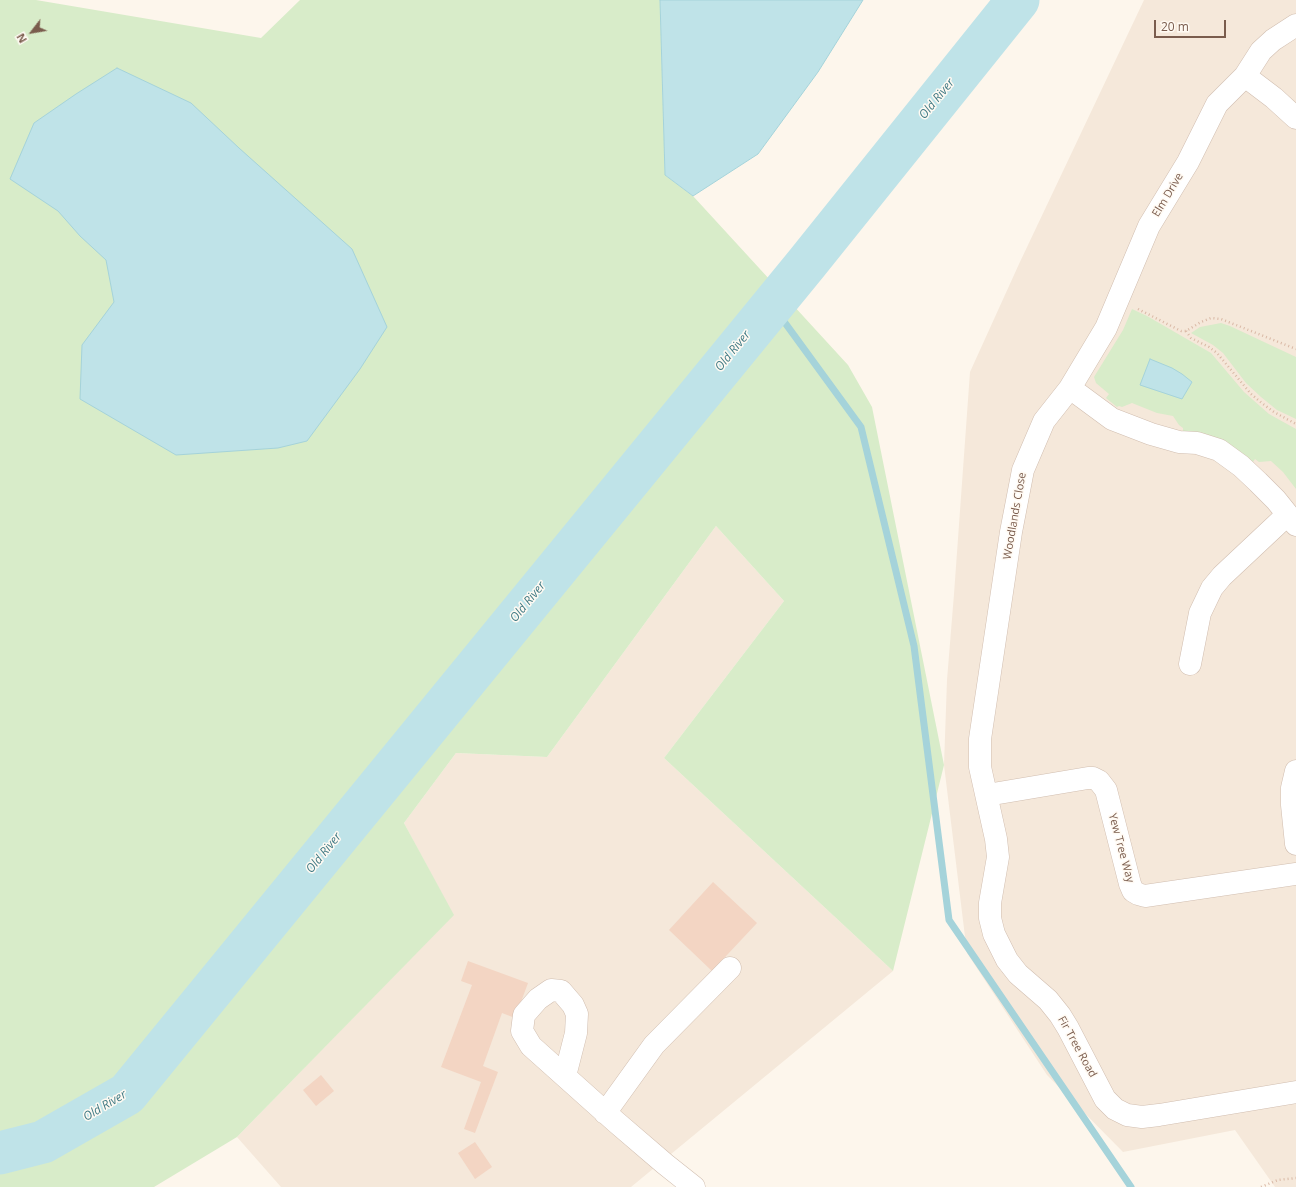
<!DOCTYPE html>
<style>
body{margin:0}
#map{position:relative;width:1296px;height:1187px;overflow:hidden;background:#fdf6ec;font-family:"Open Sans",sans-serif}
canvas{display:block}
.north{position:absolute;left:12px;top:12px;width:40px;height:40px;-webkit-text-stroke:3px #fffaf3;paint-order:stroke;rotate:239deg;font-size:11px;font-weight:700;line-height:16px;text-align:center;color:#7a5c4d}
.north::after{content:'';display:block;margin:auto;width:14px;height:18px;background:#7a5c4d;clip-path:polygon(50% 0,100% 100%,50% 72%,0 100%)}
.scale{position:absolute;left:1154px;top:20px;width:72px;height:18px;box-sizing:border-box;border:2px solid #7a5c4d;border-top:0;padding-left:5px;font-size:12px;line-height:14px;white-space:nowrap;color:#7a5c4d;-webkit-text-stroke:3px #fffaf3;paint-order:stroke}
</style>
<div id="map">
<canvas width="1296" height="1187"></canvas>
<div class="north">N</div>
<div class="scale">20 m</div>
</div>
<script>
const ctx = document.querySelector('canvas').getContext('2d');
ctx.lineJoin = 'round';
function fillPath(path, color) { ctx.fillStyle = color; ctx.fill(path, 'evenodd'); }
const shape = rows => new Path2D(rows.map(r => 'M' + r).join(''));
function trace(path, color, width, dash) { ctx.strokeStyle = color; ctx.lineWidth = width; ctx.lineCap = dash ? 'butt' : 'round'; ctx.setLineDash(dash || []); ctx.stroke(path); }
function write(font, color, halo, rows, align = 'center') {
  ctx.font = font + ' "Open Sans",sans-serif'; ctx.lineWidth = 3; ctx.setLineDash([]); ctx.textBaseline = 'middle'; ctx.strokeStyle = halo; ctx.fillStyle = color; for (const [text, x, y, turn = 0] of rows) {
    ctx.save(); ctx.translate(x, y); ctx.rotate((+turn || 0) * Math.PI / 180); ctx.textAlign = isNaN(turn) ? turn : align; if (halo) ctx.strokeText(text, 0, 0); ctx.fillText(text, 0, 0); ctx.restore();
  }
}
fillPath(shape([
 [1144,0,1296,0,1296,1187,1275,1187,1235,1130,1123,1152,1047,1075,967,953,944,765,947,680,954,594,970,372,1019,264],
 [716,526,784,601,664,758,893,971,631,1187,281,1187,237,1137,453,915,404,823,456,753,547,757]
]), '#f5e8da');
fillPath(shape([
 [0,0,36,0,261,38,300,0,660,0,665,175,693,196,848,365,872,407,944,765,893,971,664,758,784,601,716,526,547,757,456,753,404,823,454,915,237,1137,154,1187,0,1187],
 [1132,309,1147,316,1211,353,1244,392,1269,414,1296,429,1296,489,1283,472,1271,461,1259,462,1255,459,1253,462,1233,449,1208,437,1183,431,1183,428,1179,425,1173,416,1157,413,1132,403,1122,407,1119,406,1117,407,1106,398,1109,394,1096,383,1094,377,1123,330],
 [1221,323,1230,326,1296,357,1296,419,1277,410,1261,397,1246,383,1223,353,1213,345,1191,333,1200,327]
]), '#d8ecc9');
const water = shape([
 [660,0,863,0,818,72,758,154,693,196,665,175,660,0],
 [117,68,191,103,239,148,352,249,387,327,360,369,307,441,278,448,176,455,80,399,82,345,114,302,106,260,80,236,58,211,10,179,34,123,76,94,117,68],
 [1150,359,1172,368,1182,374,1192,382,1182,399,1140,385,1150,359]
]);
fillPath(water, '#bfe3e8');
trace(water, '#a5d3da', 1);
trace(shape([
 [772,305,861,427,914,646,949,920,1131,1187]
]), '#a5d3da', 7);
trace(shape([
 [0,1153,43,1142,127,1094,807,263,1018,0]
]), '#bfe3e8', 43);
fillPath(shape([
 [713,882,757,923,712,971,669,930],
 [468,961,528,983,515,1018,502,1013,483,1066,498,1072,475,1133,464,1129,481,1082,441,1067,472,985,461,981],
 [321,1075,334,1091,316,1106,303,1090],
 [475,1142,492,1167,475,1179,458,1153]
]), '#f3d5c3');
const minor = shape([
 [1245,76,1274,98,1296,118],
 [1070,388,1106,328,1149,226,1188,162,1217,104,1245,76,1261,51,1273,40,1296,25],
 [1296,525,1276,500,1258,482,1241,466,1219,450,1197,443,1179,442,1151,434,1112,419,1070,388,1044,421,1023,470,1011,532,980,739,980,767,996,839,998,857,990,903,990,918,994,934,1007,960,1018,974,1048,1000,1060,1015,1068,1028,1105,1099,1115,1109,1127,1115,1142,1117,1159,1115,1296,1092],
 [1190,664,1200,613,1212,588,1222,576,1287,515],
 [1296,771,1292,788,1292,805,1296,844],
 [987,795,1088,778,1093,778,1099,781,1106,790,1130,884,1133,891,1138,894,1145,896,1296,874],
 [565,1076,576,1033,577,1014,573,1005,561,991,551,990,538,999,524,1015,522,1031,531,1046,616,1122,665,1164,694,1187],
 [605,1113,654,1045,730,968]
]);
trace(minor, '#d1beb0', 23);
trace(shape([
 [1138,309,1181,331,1186,331,1201,322,1211,318,1221,319,1296,349],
 [1186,331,1191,338,1209,347,1217,353,1251,394,1263,404,1274,412,1296,424],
 [1261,1187,1278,1180,1296,1178]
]), '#d9b8a5', 2.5, [1, 3]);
trace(minor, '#fff', 22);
write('11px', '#7a5c4d', '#fffaf3', [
 ["Elm Drive",1168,195,-59],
 ["Woodlands Close",1015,516,-80],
 ["Yew Tree Way",1121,848,75],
 ["Fir Tree Road",1077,1047,61]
]);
write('italic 12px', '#437c86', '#fffaf3', [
 ["Old River",937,99,-51],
 ["Old River",733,351,-51],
 ["Old River",528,602,-51],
 ["Old River",324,853,-51],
 ["Old River",105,1106,-31]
]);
</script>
